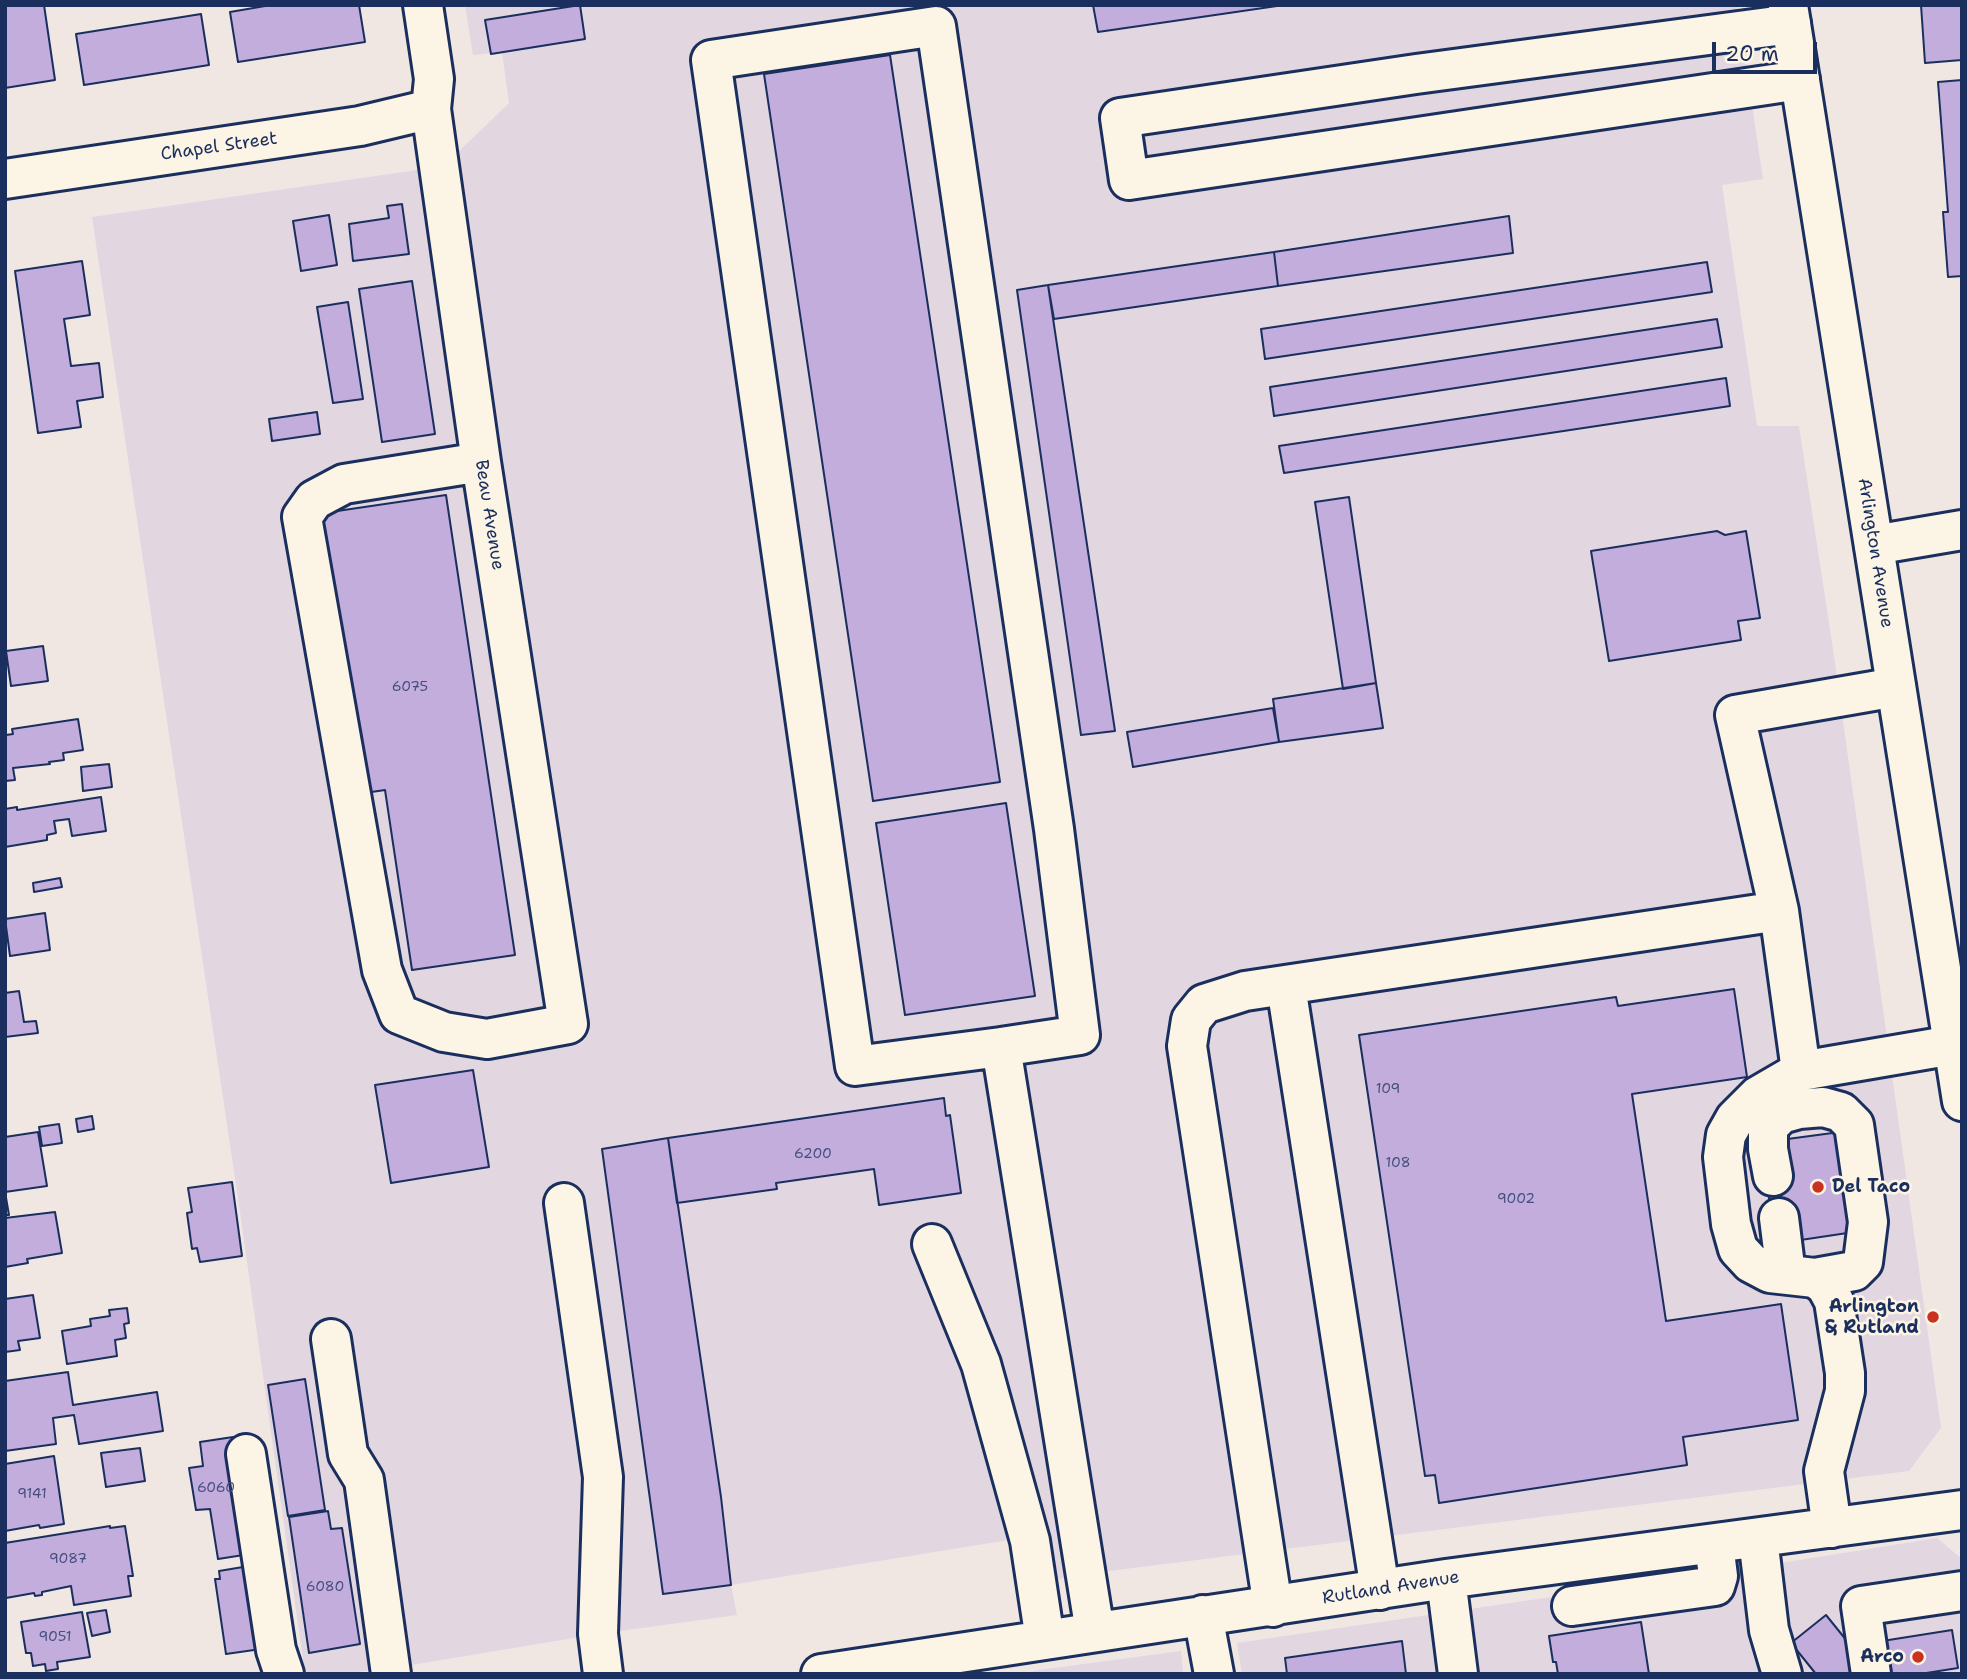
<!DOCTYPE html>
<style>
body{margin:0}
#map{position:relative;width:1967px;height:1679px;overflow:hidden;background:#f0e7e3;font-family:"Shantell Sans",sans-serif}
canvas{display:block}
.frame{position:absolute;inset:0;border:7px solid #1b2f5e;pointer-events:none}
.scale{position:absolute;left:1712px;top:42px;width:105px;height:32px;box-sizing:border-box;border:4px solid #1b2f5e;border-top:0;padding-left:9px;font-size:21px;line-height:24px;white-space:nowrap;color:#1b2f5e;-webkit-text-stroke:5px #fcf5e5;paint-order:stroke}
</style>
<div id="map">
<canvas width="1967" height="1679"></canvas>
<div class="frame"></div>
<div class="scale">20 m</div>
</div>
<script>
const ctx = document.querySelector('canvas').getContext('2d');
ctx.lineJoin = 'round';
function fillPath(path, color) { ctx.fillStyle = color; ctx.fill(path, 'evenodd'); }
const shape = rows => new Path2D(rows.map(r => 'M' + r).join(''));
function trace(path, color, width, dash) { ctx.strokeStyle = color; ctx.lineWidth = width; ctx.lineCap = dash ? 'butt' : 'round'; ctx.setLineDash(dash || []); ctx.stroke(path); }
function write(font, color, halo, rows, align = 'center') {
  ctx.font = font + ' "Shantell Sans",sans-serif'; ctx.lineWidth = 5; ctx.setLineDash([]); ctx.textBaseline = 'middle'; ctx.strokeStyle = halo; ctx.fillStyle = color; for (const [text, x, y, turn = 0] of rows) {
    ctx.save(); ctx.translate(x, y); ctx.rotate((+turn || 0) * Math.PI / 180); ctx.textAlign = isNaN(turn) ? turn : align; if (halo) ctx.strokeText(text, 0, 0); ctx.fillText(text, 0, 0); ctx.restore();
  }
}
fillPath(shape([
 [465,5,1093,5,1098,32,1294,5,1737,5,1763,179,1722,185,1757,426,1799,426,1834,656,1941,1428,1909,1471,1085,1574,1023,1586,1015,1539,731,1585,737,1615,598,1634,411,1665,343,1674,305,1674,239,1205,92,217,452,165,452,158,509,103,502,52,473,55],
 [1937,1538,1962,1559,1962,1674,1242,1674,1237,1643,1743,1569],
 [1181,1651,1183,1674,1019,1674,1039,1670]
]), '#e2d6e1');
const building = shape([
 [5,5,44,5,55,80,5,88,5,5],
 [271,5,359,5,365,42,238,62,230,12,271,5],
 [580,5,585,39,491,54,485,20,580,5],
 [1093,5,1284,5,1098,32,1093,5],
 [1921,5,1962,5,1962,60,1925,63,1921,5],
 [201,14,209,65,84,85,76,34,201,14],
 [890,55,1000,782,873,801,764,74,890,55],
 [1962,80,1962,276,1948,277,1943,212,1948,212,1938,82,1962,80],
 [402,204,409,254,353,261,349,224,389,218,387,206,402,204],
 [329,215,337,265,301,271,293,221,329,215],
 [1509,216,1513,253,1278,286,1274,252,1509,216],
 [1274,252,1278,286,1054,319,1048,285,1274,252],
 [82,261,90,315,64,319,71,366,99,363,103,397,77,401,81,427,38,433,15,271,82,261],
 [1707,262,1712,292,1265,359,1261,329,1707,262],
 [412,281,435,434,382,442,359,289,412,281],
 [1048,285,1115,731,1081,735,1017,290,1048,285],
 [348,302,363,399,333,403,317,307,348,302],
 [1717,319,1722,347,1274,416,1270,387,1717,319],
 [1726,378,1730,406,1284,473,1279,446,1726,378],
 [317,412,320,434,272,441,269,419,317,412],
 [446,495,515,955,412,970,385,790,351,795,310,515,446,495],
 [1349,497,1376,683,1343,689,1315,502,1349,497],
 [1717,531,1725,535,1746,531,1760,618,1738,621,1741,640,1609,661,1591,551,1717,531],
 [43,646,48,681,11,686,6,651,43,646],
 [1376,683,1383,728,1279,742,1273,699,1376,683],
 [1273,708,1279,742,1133,767,1127,732,1273,708],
 [78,719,83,750,63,753,64,760,49,762,50,764,13,768,15,780,5,781,6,735,13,734,12,729,78,719],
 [109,764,112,787,83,791,81,767,109,764],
 [101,797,106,831,72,836,69,819,54,821,56,833,47,835,47,840,5,847,5,809,17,807,17,810,101,797],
 [1006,803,1035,996,905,1015,876,823,1006,803],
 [60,878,62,887,34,892,33,883,60,878],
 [45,913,50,950,10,956,5,919,45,913],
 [1734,989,1747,1077,1632,1094,1666,1321,1781,1304,1798,1420,1683,1437,1687,1465,1439,1503,1435,1475,1425,1476,1359,1035,1616,997,1618,1006,1734,989],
 [19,991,24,1022,36,1021,38,1033,5,1037,5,993,19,991],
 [473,1070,489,1167,391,1183,375,1085,473,1070],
 [944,1098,946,1116,950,1115,961,1193,879,1205,874,1169,776,1183,777,1189,677,1203,668,1138,944,1098],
 [92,1116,94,1129,78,1132,76,1119,92,1116],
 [59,1124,62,1143,42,1146,39,1127,59,1124],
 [38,1132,47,1186,5,1192,9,1215,5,1215,5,1137,38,1132],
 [1840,1132,1854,1232,1794,1241,1772,1218,1766,1177,1780,1140,1840,1132],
 [668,1138,721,1497,731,1585,663,1594,602,1149,668,1138],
 [232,1182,242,1256,200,1262,197,1248,192,1249,187,1213,192,1212,188,1188,232,1182],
 [55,1212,62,1253,27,1259,28,1263,5,1267,5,1218,55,1212],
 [33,1295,40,1338,18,1341,20,1350,5,1352,5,1299,33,1295],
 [127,1308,129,1323,124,1324,126,1338,115,1340,117,1356,67,1364,62,1331,91,1326,90,1319,110,1316,109,1310,127,1308],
 [68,1372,73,1405,157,1392,163,1431,79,1444,74,1415,53,1418,56,1444,5,1451,5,1381,68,1372],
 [305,1379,325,1510,288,1516,268,1385,305,1379],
 [233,1437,250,1554,218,1559,210,1509,196,1510,189,1468,203,1466,200,1442,233,1437],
 [140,1448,145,1481,106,1487,101,1453,140,1448],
 [54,1456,64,1524,40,1528,39,1525,5,1531,5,1464,54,1456],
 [328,1511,331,1529,342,1528,360,1644,309,1653,289,1517,328,1511],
 [110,1526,110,1528,125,1526,133,1576,128,1576,131,1596,74,1605,71,1586,42,1592,42,1595,35,1596,34,1593,6,1598,5,1543,110,1526],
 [249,1566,261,1649,226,1654,215,1579,220,1579,219,1571,249,1566],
 [106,1610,110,1632,92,1636,87,1613,106,1610],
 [82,1612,90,1657,57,1662,58,1669,46,1671,45,1664,33,1666,31,1653,26,1653,21,1622,82,1612],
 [1826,1615,1868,1667,1860,1674,1816,1674,1791,1643,1826,1615],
 [1641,1622,1649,1674,1558,1674,1556,1662,1553,1662,1549,1636,1641,1622],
 [1952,1630,1958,1668,1920,1674,1881,1674,1876,1642,1952,1630],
 [1402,1641,1406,1674,1287,1674,1285,1658,1402,1641]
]);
fillPath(building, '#c2addc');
trace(building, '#1b2f5e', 2);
const minor = shape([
 [423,5,434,79,431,109,439,166,481,462,568,1024,487,1039,444,1032,399,1014,382,970,302,517,314,500,344,484,481,462],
 [1791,24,1416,74,1120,118,1129,180,1800,80],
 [5,179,360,126,431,109],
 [1874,545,1962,530],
 [1779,911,1735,715,1896,687],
 [1286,986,1380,1590],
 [1001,1047,855,1066,711,60,936,26,1054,829,1080,1035,1001,1047,1095,1632],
 [1801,1071,1758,1096,1735,1119,1726,1135,1723,1157,1731,1224,1738,1249,1751,1263,1770,1273,1815,1278,1826,1286,1834,1301,1845,1373,1845,1391,1824,1471,1832,1528],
 [1773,1176,1768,1149,1768,1127,1781,1114,1799,1109,1823,1107,1841,1112,1854,1125,1868,1222,1863,1262,1854,1271,1815,1278],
 [564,1203,603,1477,598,1634,603,1674],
 [1779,1218,1786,1274],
 [932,1244,981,1364,1030,1541,1045,1640],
 [331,1339,348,1454,364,1480,391,1674],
 [246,1454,276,1650,284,1674],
 [1758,1538,1769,1630,1782,1674],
 [1446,1579,1458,1674],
 [1572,1606,1715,1586,1718,1576,1714,1544],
 [1273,1607,1187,1046,1191,1020,1204,1004,1245,991,1779,911,1801,1071,1953,1045],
 [1203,1615,1214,1674],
 [821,1674,1446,1579,1962,1510],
 [1871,1674,1861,1606,1962,1591]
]);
const major = shape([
 [1788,5,1962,1101]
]);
trace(minor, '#1b2f5e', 44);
trace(major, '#1b2f5e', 44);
trace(minor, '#fcf5e5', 38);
trace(major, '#fcf5e5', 38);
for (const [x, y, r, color] of [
 [1818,1187,7,"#c8321e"],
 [1933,1317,7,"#c8321e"],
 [1918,1657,7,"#c8321e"]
]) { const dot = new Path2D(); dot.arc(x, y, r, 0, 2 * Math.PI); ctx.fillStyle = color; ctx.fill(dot); trace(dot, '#fcf5e5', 2.5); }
write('14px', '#454e7e', null, [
 ["6075",410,687],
 ["109",1388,1089],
 ["6200",813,1154],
 ["108",1398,1163],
 ["9002",1516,1199],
 ["6060",216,1488],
 ["9141",32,1494],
 ["9087",68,1559],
 ["6080",325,1587],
 ["9051",55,1637]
]);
write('18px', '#1b2f5e', '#fcf5e5', [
 ["Chapel Street",219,147,-8],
 ["Beau Avenue",489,515,81],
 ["Arlington Avenue",1875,553,81],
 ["Rutland Avenue",1391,1588,-9]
]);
write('bold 18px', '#1b2f5e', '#fcf5e5', [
 ["Del Taco",1832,1187,"left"],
 ["Arlington",1919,1307],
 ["& Rutland",1919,1328],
 ["Arco",1904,1657]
], 'right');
</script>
